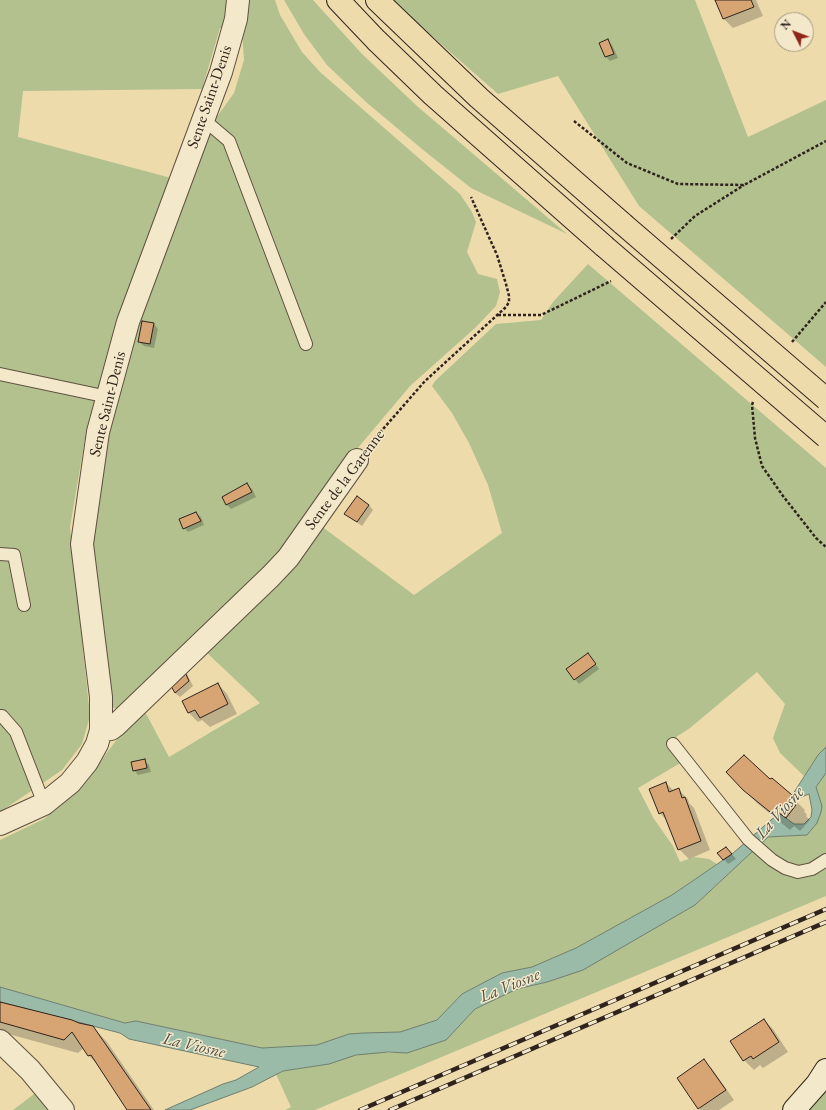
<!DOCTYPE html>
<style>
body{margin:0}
#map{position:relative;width:826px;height:1110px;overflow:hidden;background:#eddbac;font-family:"EB Garamond",serif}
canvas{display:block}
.north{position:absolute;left:774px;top:12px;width:40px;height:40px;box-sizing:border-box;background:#f3e8c9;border:1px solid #a59984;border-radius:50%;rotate:312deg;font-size:11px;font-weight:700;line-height:16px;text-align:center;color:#30231d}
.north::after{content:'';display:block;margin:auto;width:14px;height:18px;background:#8f2418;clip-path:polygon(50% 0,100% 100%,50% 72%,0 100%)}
</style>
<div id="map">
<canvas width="826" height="1110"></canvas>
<div class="north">N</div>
</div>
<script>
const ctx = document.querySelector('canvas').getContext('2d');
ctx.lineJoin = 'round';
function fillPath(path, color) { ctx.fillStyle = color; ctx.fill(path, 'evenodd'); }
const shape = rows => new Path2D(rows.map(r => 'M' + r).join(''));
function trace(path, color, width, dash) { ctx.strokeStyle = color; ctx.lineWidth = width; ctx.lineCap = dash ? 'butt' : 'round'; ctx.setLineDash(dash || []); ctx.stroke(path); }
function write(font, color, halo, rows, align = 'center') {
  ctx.font = font + ' "EB Garamond",serif'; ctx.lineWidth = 3; ctx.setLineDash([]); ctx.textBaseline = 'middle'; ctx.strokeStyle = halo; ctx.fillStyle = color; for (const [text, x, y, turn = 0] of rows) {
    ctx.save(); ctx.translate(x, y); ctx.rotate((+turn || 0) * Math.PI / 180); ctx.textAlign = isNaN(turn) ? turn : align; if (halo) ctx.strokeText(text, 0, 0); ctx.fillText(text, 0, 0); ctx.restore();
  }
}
fillPath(shape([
 [0,0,231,0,223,28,220,28,202,89,23,91,18,137,171,178,116,325,86,433,70,527,90,716,82,744,62,770,0,812],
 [244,0,275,0,280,15,302,52,320,72,460,194,472,212,476,222,467,252,478,274,497,279,500,292,496,306,475,328,410,386,346,462,280,559,119,709,110,707,88,544,105,430,129,342,214,121,234,93,244,60,242,31],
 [284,0,313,0,362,54,417,106,567,234,471,188,422,149,366,102,327,65,304,34],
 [394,0,695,0,748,137,826,100,826,367,639,206,558,76,498,94,409,16],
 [588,264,826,468,826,747,818,755,804,776,780,753,773,738,785,704,757,672,690,728,667,743,682,762,638,788,654,819,673,846,680,862,694,857,709,859,717,864,672,895,576,948,532,967,502,973,462,994,437,1020,400,1032,364,1033,349,1034,317,1045,262,1048,136,1021,126,1023,0,987,0,840,44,819,78,791,142,706,169,757,260,703,204,650,321,526,414,595,502,533,488,485,469,443,452,413,432,386,435,381,496,324,541,320,553,302],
 [826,773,826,896,315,1110,285,1110,291,1107,276,1074,283,1071,329,1064,352,1056,372,1053,407,1053,445,1040,475,1009,517,989,547,982,583,969,695,905,768,837,807,835,814,827,816,787],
 [826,1087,826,1110,805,1110],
 [38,1091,54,1110,13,1110]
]), '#b2c18e');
const water = shape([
 [826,747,826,773,816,787,822,806,821,812,817,823,807,835,768,837,695,905,583,970,547,982,517,989,475,1009,446,1040,407,1053,388,1052,356,1055,329,1064,283,1071,252,1087,190,1110,165,1110,223,1084,236,1080,259,1067,129,1039,120,1033,0,1002,0,987,125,1023,136,1021,262,1048,317,1045,349,1034,364,1033,400,1032,437,1020,462,994,502,973,532,967,576,948,672,895,732,854,779,813,794,824,804,824,811,817,812,810,809,794,794,800,791,797,818,755,826,747]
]);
fillPath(water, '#99bba8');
trace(water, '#6f7e70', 1);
fillPath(shape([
 [716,0,756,0,763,16,733,28,724,19],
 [608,40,612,45,618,58,610,61,606,57,601,43],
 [154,324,158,329,154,348,144,346,139,342],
 [247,484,252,489,256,497,231,509,227,505,223,497],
 [369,505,373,510,362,526,345,514],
 [196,513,201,517,204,525,188,532,184,528],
 [592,659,599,669,579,684,575,679],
 [183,669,187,674,193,686,180,697,175,693],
 [218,684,227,694,237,714,210,727,202,720,198,722,189,713,183,702],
 [145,761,149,765,151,772,138,775,134,770],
 [770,781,791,796,805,810,804,811,807,815,806,816,810,820,800,831,794,826,790,830,758,804,744,790],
 [666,783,674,791,678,789,688,799,689,803,694,808,710,850,689,859,679,849,668,822,660,813],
 [730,852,736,859,728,864,719,853],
 [0,1003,93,1027,107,1042,154,1110,128,1110,101,1068,89,1056,84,1048,78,1053,1,1032,0,1031],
 [764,1020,773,1029,788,1052,763,1068,760,1065,754,1070,744,1060,732,1041],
 [704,1061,713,1070,734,1100,719,1110,701,1110,699,1108]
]), '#0003');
const building = shape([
 [715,0,751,0,754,7,723,19,715,0],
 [608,39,614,54,605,57,599,43,608,39],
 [142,321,154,323,150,344,138,342,142,321],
 [247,483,252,492,226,505,222,497,247,483],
 [357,496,369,505,357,522,344,514,357,496],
 [196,512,201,521,183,529,179,519,196,512],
 [588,653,596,664,574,680,566,669,588,653],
 [183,668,189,681,175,693,168,681,183,668],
 [218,683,228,704,200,718,195,710,188,713,182,701,218,683],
 [744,755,770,779,772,778,792,795,791,797,794,800,792,802,796,805,786,818,779,813,775,816,743,790,726,772,744,755],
 [145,759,147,768,133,771,131,762,145,759],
 [666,782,669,792,679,788,682,798,685,797,701,841,678,850,663,812,659,814,649,789,666,782],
 [726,847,732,854,723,860,717,853,726,847],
 [0,1002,72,1020,79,1023,93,1026,151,1110,127,1110,91,1055,88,1056,72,1032,64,1040,0,1022,0,1002],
 [764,1019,779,1042,753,1059,751,1056,743,1061,730,1041,764,1019],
 [704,1059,726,1090,698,1109,677,1078,704,1059]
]);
fillPath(building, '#d7a474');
trace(building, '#30231d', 1);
const lane = shape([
 [203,119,229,141,306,344],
 [0,374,108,397],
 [0,554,14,555,24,605],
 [0,716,2,716,16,732,44,804],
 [673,744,748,839,772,860,785,868,798,872,812,869,826,860]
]);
const street = shape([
 [101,730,111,729,115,726,271,576,288,558,357,460],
 [0,824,44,804,70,783,87,762,97,744,101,730,101,697,82,544,98,432,128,322,221,72,236,19,238,0],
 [0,1041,30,1070,63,1110]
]);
const secondary = shape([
 [794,1110,817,1084,826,1070]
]);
const primary = shape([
 [338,0,376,40,433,95,604,246],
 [377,0,479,98,623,224]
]);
trace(lane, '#5f5141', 14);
trace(street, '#5f5141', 24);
trace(secondary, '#30231d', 24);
trace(primary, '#30231d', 24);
trace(shape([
 [574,121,627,163,678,184,744,185,826,141],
 [671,239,695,216,744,185],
 [498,315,541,315,611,281],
 [792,342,826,302],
 [753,402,752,405,755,438,762,466,783,496,816,538,826,547],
 [370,444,425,381,506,307,509,302,509,296,506,284,497,255,471,197]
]), '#30231d', 2.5, [3, 2]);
trace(lane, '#f3e8c9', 12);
trace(street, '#f3e8c9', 22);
trace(secondary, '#f3e8c9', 22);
trace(primary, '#eddbac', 22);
const rail = shape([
 [360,1110,826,909],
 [390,1110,826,922]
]);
trace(rail, '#30231d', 4.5);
trace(rail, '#f3e8c9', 3, [9]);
const primaryBridge = shape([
 [623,224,826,399],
 [604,246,826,437]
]);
trace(primaryBridge, '#30231d', 24, []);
trace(primaryBridge, '#eddbac', 22);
write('16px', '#30231d', '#f3e8c9', [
 ["Sente Saint-Denis",210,97,-71],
 ["Sente Saint-Denis",108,404,-76],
 ["Sente de la Garenne",345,480,-53]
]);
write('italic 17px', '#505147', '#f3e8c9', [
 ["La Viosne",780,813,-48],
 ["La Viosne",510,986,-22],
 ["La Viosne",194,1046,13]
]);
</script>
